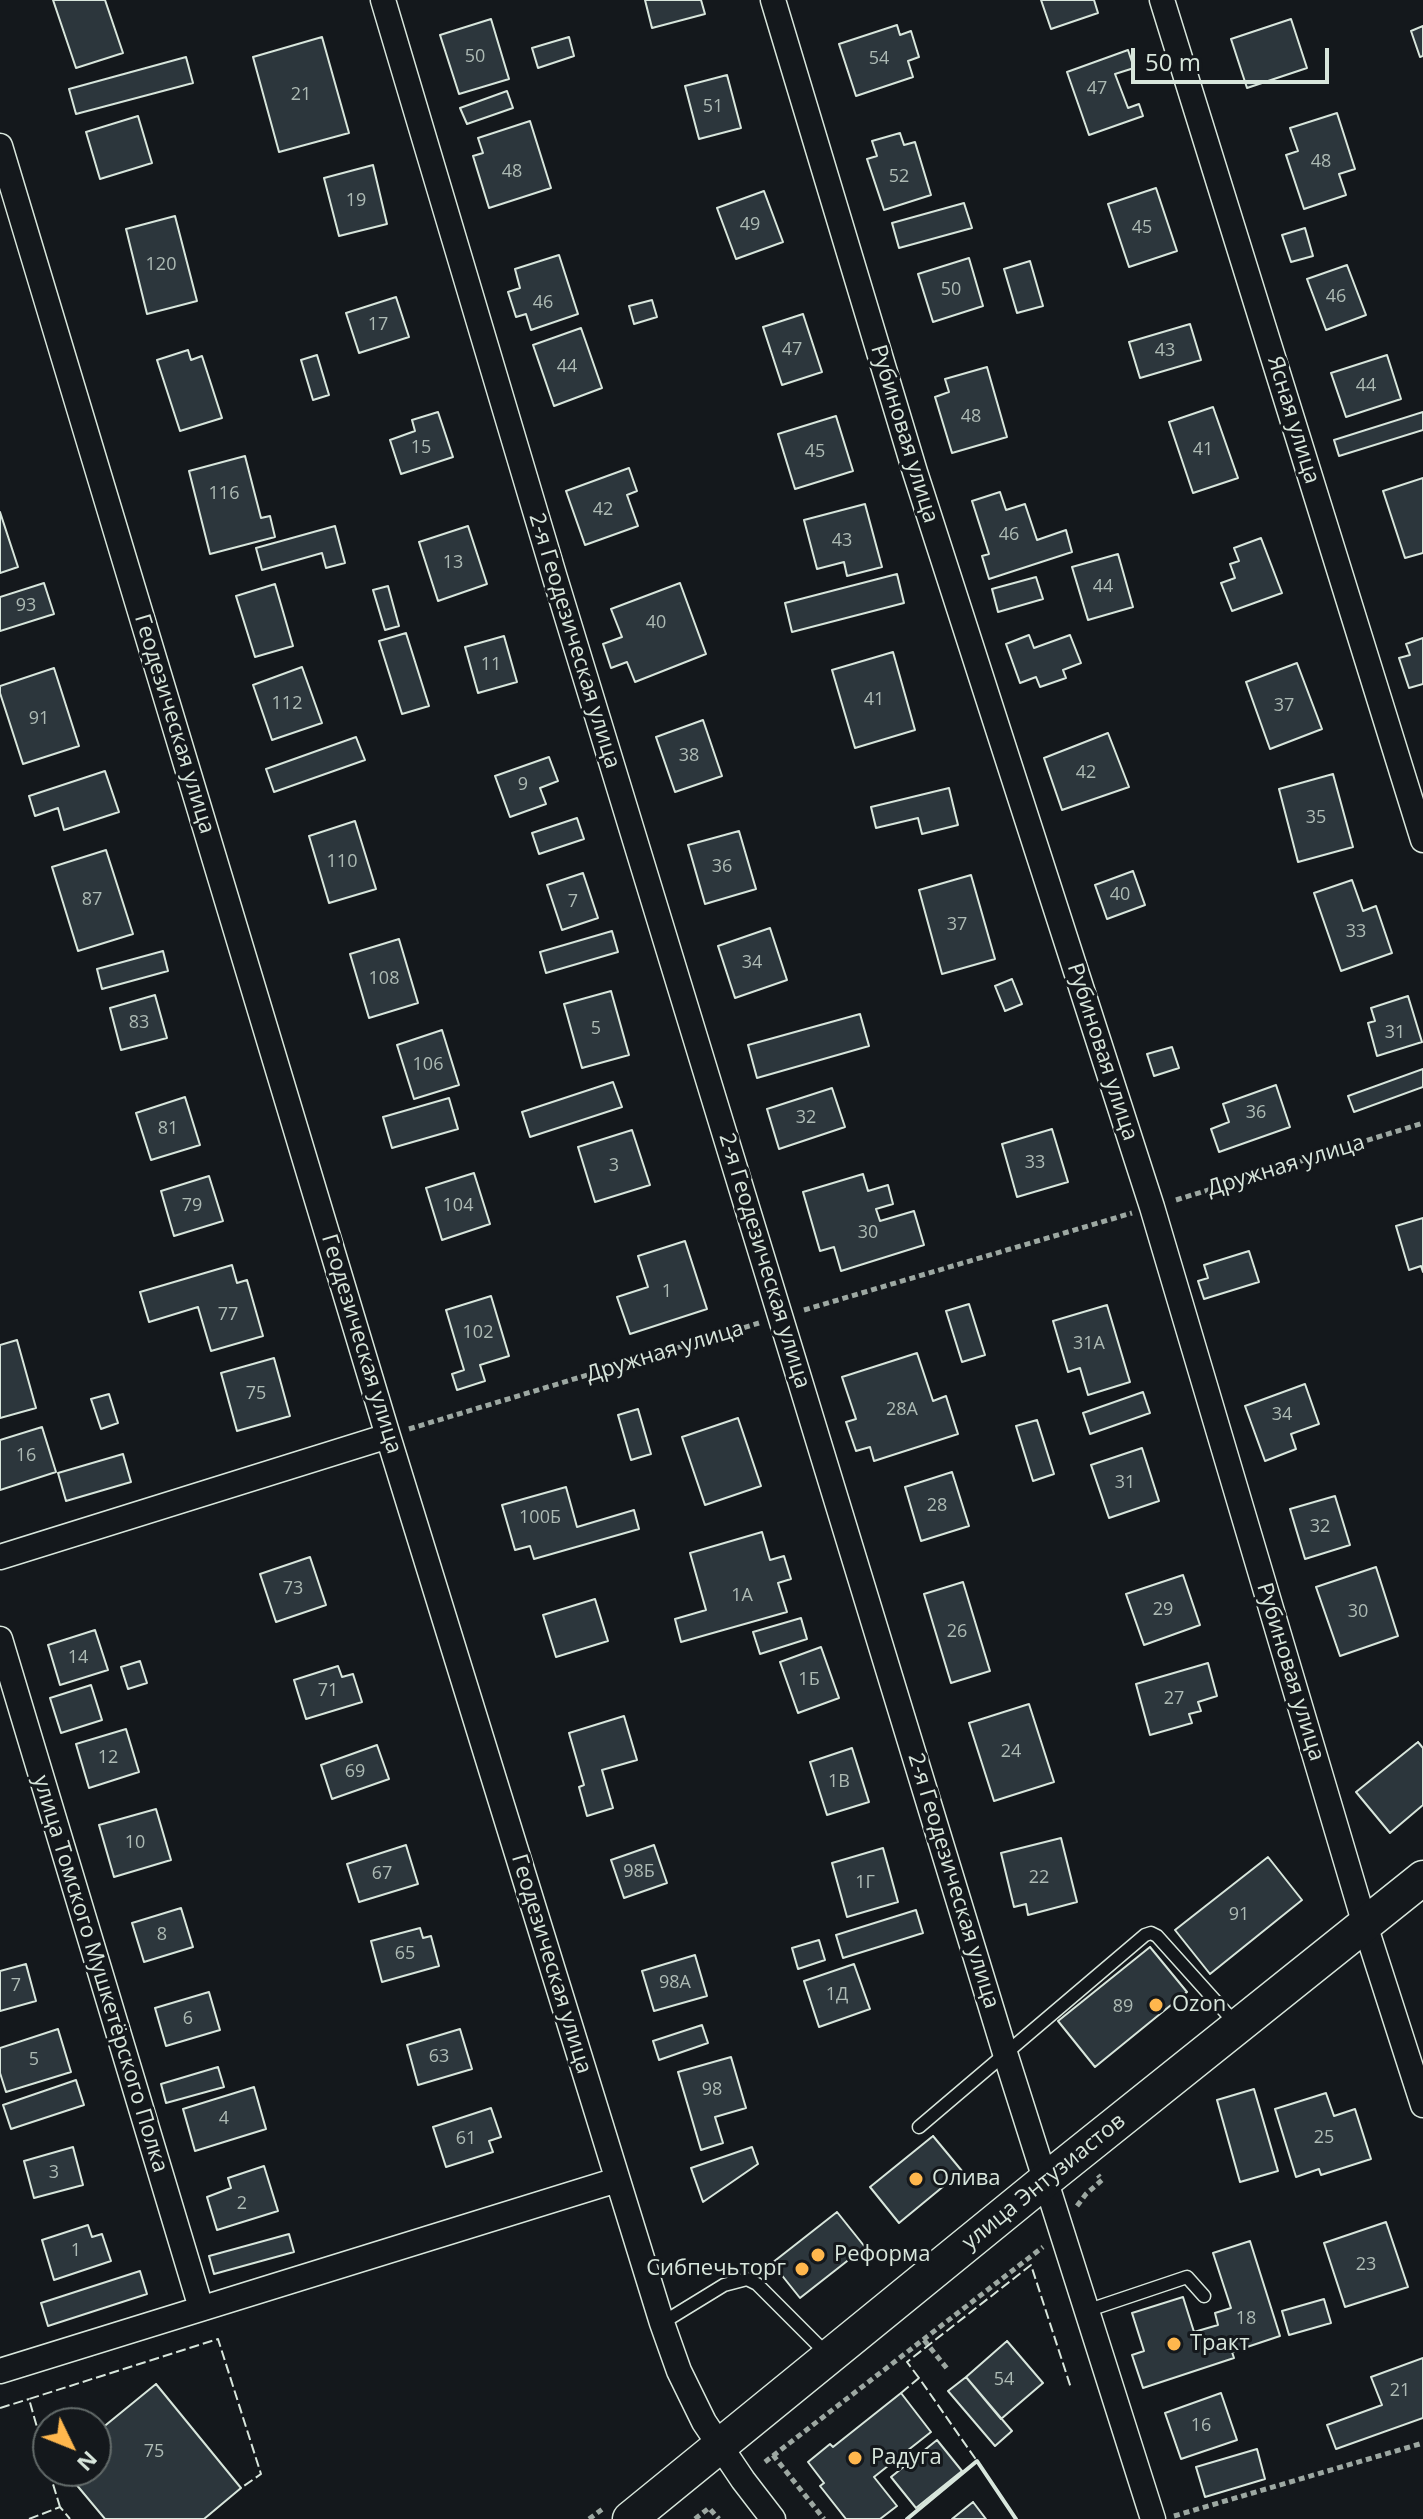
<!DOCTYPE html>
<meta charset="utf-8">
<style>
body{margin:0}
#map{position:relative;width:1423px;height:2519px;overflow:hidden;background:#14181c;font-family:"Open Sans",sans-serif}
canvas{display:block}
.north{position:absolute;left:32px;top:2407px;width:80px;height:80px;box-sizing:border-box;background:#14181c;border:2px solid #626a69;border-radius:50%;rotate:133deg;font-size:22px;font-weight:700;line-height:32px;text-align:center;color:#d8e6dc}
.north::after{content:'';display:block;margin:auto;width:28px;height:36px;background:#ffb74d;clip-path:polygon(50% 0,100% 100%,50% 72%,0 100%)}
.scale{position:absolute;left:1131px;top:48px;width:198px;height:36px;box-sizing:border-box;border:4px solid #d8e6dc;border-top:0;padding-left:10px;font-size:24px;line-height:28px;white-space:nowrap;color:#d8e6dc;-webkit-text-stroke:6px #14181c;paint-order:stroke}
</style>
<div id="map">
<canvas width="1423" height="2519"></canvas>
<div class="north">N</div>
<div class="scale">50 m</div>
</div>
<script>
const ctx = document.querySelector('canvas').getContext('2d');
ctx.lineJoin = 'round';
function fillPath(path, color) { ctx.fillStyle = color; ctx.fill(path, 'evenodd'); }
const shape = rows => new Path2D(rows.map(r => 'M' + r).join(''));
function trace(path, color, width, dash) { ctx.strokeStyle = color; ctx.lineWidth = width; ctx.lineCap = dash ? 'butt' : 'round'; ctx.setLineDash(dash || []); ctx.stroke(path); }
function write(font, color, halo, rows, align = 'center') {
  ctx.font = font + ' "Open Sans",sans-serif'; ctx.lineWidth = 6; ctx.setLineDash([]); ctx.textBaseline = 'middle'; ctx.strokeStyle = halo; ctx.fillStyle = color; for (const [text, x, y, turn = 0] of rows) {
    ctx.save(); ctx.translate(x, y); ctx.rotate((+turn || 0) * Math.PI / 180); ctx.textAlign = isNaN(turn) ? turn : align; if (halo) ctx.strokeText(text, 0, 0); ctx.fillText(text, 0, 0); ctx.restore();
  }
}
const building = shape([
 [53,0,105,0,123,53,76,68,53,0],
 [645,0,701,0,705,14,652,28,645,0],
 [1041,0,1094,0,1098,13,1051,29,1041,0],
 [491,19,509,79,459,94,440,35,491,19],
 [1291,19,1307,68,1247,88,1231,39,1291,19],
 [897,25,900,35,911,31,919,57,908,61,913,77,856,96,839,44,897,25],
 [1423,26,1423,56,1420,57,1411,31,1423,26],
 [322,37,349,133,279,152,253,57,322,37],
 [569,37,574,56,538,68,532,48,569,37],
 [1128,50,1134,68,1115,74,1128,108,1139,104,1143,116,1089,135,1067,72,1128,50],
 [186,57,193,83,76,114,69,89,186,57],
 [727,75,741,128,699,139,685,86,727,75],
 [507,91,513,108,467,124,460,108,507,91],
 [1337,113,1355,169,1339,174,1346,195,1304,209,1286,155,1298,151,1290,128,1337,113],
 [138,116,152,163,100,179,86,132,138,116],
 [530,121,551,188,489,208,473,156,483,153,478,138,530,121],
 [900,133,904,145,915,142,931,195,884,210,867,159,877,156,872,141,900,133],
 [373,165,387,224,339,236,324,178,373,165],
 [1156,188,1177,251,1129,267,1108,204,1156,188],
 [764,191,783,242,736,259,717,208,764,191],
 [964,203,972,228,899,248,892,223,964,203],
 [175,216,197,301,147,314,126,229,175,216],
 [1305,228,1313,256,1291,262,1282,235,1305,228],
 [559,255,578,314,531,330,526,314,516,317,508,292,520,288,515,269,559,255],
 [969,258,983,306,933,322,918,274,969,258],
 [1030,261,1043,306,1017,313,1004,269,1030,261],
 [1347,265,1366,315,1326,330,1307,279,1347,265],
 [396,297,409,337,359,353,346,313,396,297],
 [652,300,657,317,634,324,629,306,652,300],
 [803,314,822,372,782,385,763,327,803,314],
 [1190,324,1201,360,1140,378,1129,342,1190,324],
 [581,328,602,388,554,406,533,345,581,328],
 [188,350,191,360,202,356,222,418,180,431,157,360,188,350],
 [317,355,329,395,313,400,301,360,317,355],
 [1387,355,1401,399,1346,417,1331,373,1387,355],
 [987,367,1007,437,952,453,935,397,949,392,945,379,987,367],
 [1213,407,1238,478,1193,493,1169,422,1213,407],
 [438,412,453,457,401,474,390,440,415,431,412,420,438,412],
 [1423,412,1423,430,1339,456,1334,440,1423,412],
 [836,416,853,471,795,489,778,434,836,416],
 [245,456,261,518,270,516,275,537,210,554,189,471,245,456],
 [629,468,637,491,627,495,638,526,585,545,566,491,629,468],
 [1423,478,1423,553,1405,558,1383,491,1423,478],
 [1000,492,1006,510,1025,504,1037,540,1066,530,1072,552,989,579,982,556,989,554,972,501,1000,492],
 [865,504,882,567,847,576,844,562,817,569,804,520,865,504],
 [0,512,18,567,0,573,0,512],
 [335,526,345,563,326,568,322,553,262,570,256,548,335,526],
 [468,526,487,584,438,601,419,542,468,526],
 [1261,538,1282,593,1232,611,1221,583,1235,578,1230,564,1239,561,1234,548,1261,538],
 [1118,554,1133,607,1088,620,1072,567,1118,554],
 [897,574,904,603,792,632,785,603,897,574],
 [1036,577,1043,599,998,612,992,589,1036,577],
 [44,583,54,614,0,631,0,597,44,583],
 [680,583,706,654,635,682,627,662,611,668,603,644,622,637,611,609,680,583],
 [275,584,293,646,255,657,236,596,275,584],
 [388,586,399,626,385,630,373,590,388,586],
 [406,633,429,706,402,714,379,641,406,633],
 [1029,635,1034,648,1070,635,1081,663,1063,670,1066,678,1040,687,1036,677,1020,683,1006,644,1029,635],
 [504,636,517,682,478,693,465,647,504,636],
 [1423,638,1423,684,1409,688,1399,658,1410,655,1406,644,1423,638],
 [893,652,915,730,855,748,832,670,893,652],
 [1297,663,1322,729,1270,749,1246,682,1297,663],
 [302,667,322,723,272,740,253,685,302,667],
 [54,668,79,746,23,764,0,693,0,686,54,668],
 [703,720,722,776,675,792,656,737,703,720],
 [1108,733,1129,787,1062,810,1044,758,1108,733],
 [356,737,365,760,274,792,266,769,356,737],
 [549,757,558,781,540,788,546,804,510,817,495,776,549,757],
 [105,771,119,812,64,830,58,808,35,816,29,796,105,771],
 [1333,774,1353,847,1298,862,1279,789,1333,774],
 [949,788,958,825,922,834,918,818,876,828,871,807,949,788],
 [577,818,584,839,539,854,532,833,577,818],
 [355,821,376,889,329,903,309,836,355,821],
 [739,831,756,889,705,904,688,845,739,831],
 [106,850,133,934,78,951,52,867,106,850],
 [1133,871,1145,905,1107,919,1095,885,1133,871],
 [583,873,598,918,562,930,547,885,583,873],
 [971,875,995,959,942,974,919,890,971,875],
 [1352,880,1363,911,1376,906,1392,953,1341,971,1314,893,1352,880],
 [770,928,787,980,735,998,718,946,770,928],
 [612,931,618,952,546,973,540,952,612,931],
 [399,939,418,1003,369,1018,350,954,399,939],
 [163,951,168,971,102,989,97,969,163,951],
 [1012,979,1022,1004,1005,1011,995,986,1012,979],
 [611,991,629,1055,582,1068,564,1004,611,991],
 [155,995,167,1038,121,1050,110,1008,155,995],
 [1408,996,1422,1042,1377,1056,1368,1023,1375,1021,1371,1008,1408,996],
 [860,1014,869,1046,757,1078,748,1045,860,1014],
 [442,1030,459,1085,414,1099,397,1045,442,1030],
 [1172,1047,1179,1068,1154,1076,1147,1054,1172,1047],
 [1423,1069,1423,1087,1354,1112,1348,1096,1423,1069],
 [613,1082,622,1107,530,1137,522,1112,613,1082],
 [1276,1085,1290,1127,1219,1152,1211,1129,1229,1122,1223,1104,1276,1085],
 [832,1088,845,1127,779,1149,767,1109,832,1088],
 [185,1097,200,1145,151,1160,136,1113,185,1097],
 [449,1098,458,1129,392,1148,383,1117,449,1098],
 [1052,1129,1068,1182,1017,1197,1002,1144,1052,1129],
 [632,1130,650,1185,595,1202,578,1147,632,1130],
 [474,1173,490,1224,442,1240,426,1188,474,1173],
 [863,1174,868,1191,888,1185,893,1204,876,1209,880,1221,914,1211,924,1245,841,1271,834,1247,820,1251,803,1192,863,1174],
 [209,1176,223,1221,174,1236,161,1191,209,1176],
 [1423,1218,1423,1272,1421,1266,1409,1270,1396,1226,1423,1218],
 [685,1241,707,1309,630,1334,617,1297,648,1287,638,1256,685,1241],
 [1249,1251,1259,1282,1204,1299,1198,1281,1208,1278,1204,1265,1249,1251],
 [232,1265,237,1283,247,1280,263,1336,211,1351,198,1307,149,1322,140,1292,232,1265],
 [491,1296,509,1356,480,1365,485,1381,457,1390,452,1374,464,1370,446,1310,491,1296],
 [969,1304,985,1355,962,1362,946,1311,969,1304],
 [1107,1305,1130,1382,1088,1395,1080,1368,1068,1372,1053,1321,1107,1305],
 [17,1340,36,1408,0,1418,0,1345,17,1340],
 [917,1353,933,1401,946,1396,958,1434,874,1461,870,1447,856,1451,846,1422,856,1419,842,1377,917,1353],
 [274,1358,290,1416,237,1431,221,1373,274,1358],
 [1305,1384,1319,1424,1291,1434,1296,1449,1265,1461,1245,1406,1305,1384],
 [1143,1392,1150,1413,1090,1434,1083,1413,1143,1392],
 [109,1394,118,1423,101,1429,91,1399,109,1394],
 [638,1409,651,1454,631,1460,618,1415,638,1409],
 [738,1418,761,1486,705,1505,682,1437,738,1418],
 [1037,1420,1054,1474,1033,1481,1016,1426,1037,1420],
 [42,1427,56,1472,0,1490,0,1440,42,1427],
 [1142,1448,1159,1501,1109,1518,1091,1465,1142,1448],
 [123,1454,131,1482,66,1501,58,1473,123,1454],
 [952,1472,969,1526,921,1541,905,1487,952,1472],
 [566,1487,577,1527,634,1510,639,1529,534,1559,530,1546,515,1550,502,1505,566,1487],
 [1335,1496,1350,1545,1305,1559,1290,1509,1335,1496],
 [762,1532,770,1560,784,1556,791,1579,778,1583,787,1612,681,1642,675,1619,706,1610,690,1553,762,1532],
 [310,1557,326,1605,276,1622,260,1574,310,1557],
 [1376,1567,1398,1636,1340,1656,1316,1587,1376,1567],
 [1183,1575,1200,1625,1144,1645,1126,1594,1183,1575],
 [963,1582,990,1671,951,1683,924,1594,963,1582],
 [595,1599,608,1641,556,1657,543,1615,595,1599],
 [801,1618,807,1639,760,1654,753,1632,801,1618],
 [95,1630,108,1670,60,1685,48,1645,95,1630],
 [821,1647,839,1698,798,1713,780,1662,821,1647],
 [140,1661,147,1683,128,1689,121,1667,140,1661],
 [1208,1663,1217,1696,1198,1702,1201,1711,1189,1714,1192,1723,1150,1735,1136,1684,1208,1663],
 [338,1666,342,1677,353,1674,362,1702,306,1719,294,1680,338,1666],
 [91,1685,102,1720,61,1733,50,1698,91,1685],
 [1029,1704,1054,1782,994,1801,969,1723,1029,1704],
 [624,1716,637,1760,602,1770,613,1808,587,1816,579,1787,584,1785,569,1733,624,1716],
 [126,1729,139,1772,89,1788,76,1744,126,1729],
 [1418,1742,1423,1748,1423,1805,1390,1833,1356,1792,1418,1742],
 [377,1745,389,1779,332,1799,321,1765,377,1745],
 [852,1748,869,1802,827,1815,810,1762,852,1748],
 [156,1809,171,1860,114,1877,99,1825,156,1809],
 [1061,1838,1077,1902,1028,1915,1026,1904,1014,1907,1001,1853,1061,1838],
 [406,1845,418,1884,359,1902,347,1864,406,1845],
 [654,1845,667,1883,624,1898,611,1860,654,1845],
 [883,1848,898,1902,847,1917,832,1863,883,1848],
 [1268,1857,1302,1900,1210,1974,1175,1930,1268,1857],
 [181,1908,193,1947,144,1962,132,1923,181,1908],
 [916,1910,923,1933,843,1958,836,1935,916,1910],
 [420,1928,423,1938,431,1936,439,1966,382,1982,371,1941,420,1928],
 [819,1940,825,1960,798,1969,792,1948,819,1940],
 [1150,1947,1187,1992,1095,2067,1058,2021,1150,1947],
 [695,1955,707,1996,654,2011,642,1971,695,1955],
 [26,1964,36,2001,0,2011,0,1971,26,1964],
 [854,1964,870,2009,819,2027,804,1981,854,1964],
 [209,1992,220,2030,166,2046,155,2008,209,1992],
 [702,2025,708,2043,659,2060,653,2041,702,2025],
 [58,2029,71,2072,6,2092,0,2073,0,2048,58,2029],
 [460,2029,472,2069,418,2085,407,2045,460,2029],
 [731,2057,746,2108,715,2117,723,2143,701,2150,678,2072,731,2057],
 [218,2067,224,2087,166,2103,161,2084,218,2067],
 [76,2080,84,2105,11,2129,3,2105,76,2080],
 [254,2087,266,2129,195,2151,183,2109,254,2087],
 [1254,2089,1278,2171,1240,2182,1217,2100,1254,2089],
 [1326,2093,1334,2116,1355,2109,1371,2159,1321,2175,1319,2169,1296,2177,1275,2109,1326,2093],
 [491,2108,501,2137,489,2141,493,2152,446,2167,433,2127,491,2108],
 [933,2136,962,2171,899,2223,870,2187,933,2136],
 [73,2147,83,2185,34,2198,24,2161,73,2147],
 [752,2147,758,2164,703,2202,691,2168,752,2147],
 [264,2166,278,2211,217,2230,207,2197,231,2188,228,2178,264,2166],
 [837,2212,865,2247,800,2298,772,2263,837,2212],
 [1386,2222,1408,2287,1345,2307,1324,2243,1386,2222],
 [88,2225,92,2237,102,2234,111,2261,54,2280,42,2240,88,2225],
 [289,2234,294,2252,214,2274,209,2256,289,2234],
 [1250,2241,1280,2336,1232,2352,1234,2358,1143,2388,1132,2355,1144,2351,1132,2313,1183,2297,1194,2332,1218,2325,1215,2313,1231,2308,1213,2253,1250,2241],
 [140,2271,147,2294,48,2326,41,2303,140,2271],
 [1324,2299,1331,2323,1289,2335,1282,2311,1324,2299],
 [1007,2341,1043,2383,1001,2419,966,2377,1007,2341],
 [1423,2358,1423,2418,1336,2449,1327,2425,1382,2405,1371,2377,1423,2358],
 [966,2377,1012,2431,995,2446,948,2391,966,2377],
 [156,2384,241,2488,204,2519,105,2519,65,2471,96,2471,96,2433,156,2384],
 [901,2393,931,2432,874,2477,897,2506,880,2519,846,2519,820,2486,824,2483,808,2462,830,2444,833,2447,901,2393],
 [1221,2393,1237,2440,1181,2459,1165,2413,1221,2393],
 [937,2440,962,2471,916,2508,891,2477,937,2440],
 [1257,2449,1265,2479,1205,2497,1196,2467,1257,2449],
 [973,2502,986,2519,952,2519,973,2502]
]);
fillPath(building, '#2c363c');
trace(building, '#d8e6dc', 2);
const lane = shape([
 [919,2127,1145,1935,1151,1933,1157,1936,1237,2025],
 [1086,2311,1187,2277,1204,2296],
 [662,2323,724,2285,747,2279,757,2284,828,2355]
]);
const street = shape([
 [383,0,555,578,1005,2053,1153,2519],
 [773,0,915,472,1152,1207,1365,1925,1423,2105],
 [1162,0,1423,840],
 [0,146,388,1436,662,2323,679,2371,704,2422,743,2480,773,2519],
 [0,1557,388,1436],
 [0,1639,201,2308],
 [0,2371,617,2180]
]);
const secondary = shape([
 [630,2519,1047,2179,1423,1878]
]);
trace(lane, '#d8e6dc', 15);
trace(street, '#d8e6dc', 27);
trace(secondary, '#d8e6dc', 37);
trace(shape([
 [1176,1200,1423,1123],
 [804,1310,1132,1213],
 [409,1429,759,1323],
 [1077,2206,1086,2194,1102,2180,1098,2175],
 [924,2340,949,2371],
 [773,2455,824,2519],
 [765,2462,1043,2247],
 [1174,2516,1423,2443],
 [589,2519,604,2508],
 [695,2519,709,2508,719,2519]
]), '#9da8a2', 5, [6, 4]);
trace(lane, '#14181c', 12);
trace(street, '#14181c', 24);
trace(secondary, '#14181c', 34);
trace(shape([
 [919,2378,907,2362,1031,2265,1071,2388],
 [901,2393,919,2378,977,2461],
 [0,2408,29,2399],
 [48,2466,29,2399,218,2339,261,2474,241,2488],
 [49,2471,60,2507],
 [29,2519,60,2507,70,2519]
]), '#d8e6dc', 2, [10, 4]);
trace(shape([
 [907,2519,977,2461,1016,2519]
]), '#d8e6dc', 4);
for (const [x, y, r, color] of [
 [1156,2005,8,"#ffb74d"],
 [916,2179,8,"#ffb74d"],
 [818,2255,8,"#ffb74d"],
 [802,2269,8,"#ffb74d"],
 [1174,2344,8,"#ffb74d"],
 [855,2458,8,"#ffb74d"]
]) { const dot = new Path2D(); dot.arc(x, y, r, 0, 2 * Math.PI); ctx.fillStyle = color; ctx.fill(dot); trace(dot, '#14181c', 3); }
write('18px', '#adbab4', null, [
 ["50",475,57],
 ["54",879,59],
 ["47",1097,89],
 ["21",301,95],
 ["51",713,107],
 ["48",1321,162],
 ["48",512,172],
 ["52",899,177],
 ["19",356,201],
 ["49",750,225],
 ["45",1142,228],
 ["120",161,265],
 ["50",951,290],
 ["46",1336,297],
 ["46",543,303],
 ["17",378,325],
 ["47",792,350],
 ["43",1165,351],
 ["44",567,367],
 ["44",1366,386],
 ["48",971,417],
 ["15",421,448],
 ["41",1203,450],
 ["45",815,452],
 ["116",224,494],
 ["42",603,510],
 ["46",1009,535],
 ["43",842,541],
 ["13",453,563],
 ["44",1103,587],
 ["93",26,606],
 ["40",656,623],
 ["11",491,665],
 ["41",874,700],
 ["112",287,704],
 ["37",1284,706],
 ["91",39,719],
 ["38",689,756],
 ["42",1086,773],
 ["9",523,785],
 ["35",1316,818],
 ["110",342,862],
 ["36",722,867],
 ["40",1120,895],
 ["87",92,900],
 ["7",573,902],
 ["37",957,925],
 ["33",1356,932],
 ["34",752,963],
 ["108",384,979],
 ["83",139,1023],
 ["5",596,1029],
 ["31",1395,1033],
 ["106",428,1065],
 ["36",1256,1113],
 ["32",806,1118],
 ["81",168,1129],
 ["33",1035,1163],
 ["3",614,1166],
 ["79",192,1206],
 ["104",458,1206],
 ["30",868,1233],
 ["1",667,1292],
 ["77",228,1315],
 ["102",478,1333],
 ["31А",1089,1344],
 ["75",256,1394],
 ["28А",902,1410],
 ["34",1282,1415],
 ["16",26,1456],
 ["31",1125,1483],
 ["28",937,1506],
 ["100Б",540,1518],
 ["32",1320,1527],
 ["73",293,1589],
 ["1А",742,1596],
 ["29",1163,1610],
 ["30",1358,1612],
 ["26",957,1632],
 ["14",78,1658],
 ["1Б",809,1680],
 ["71",328,1691],
 ["27",1174,1699],
 ["24",1011,1752],
 ["12",108,1758],
 ["69",355,1772],
 ["1В",839,1782],
 ["10",135,1843],
 ["98Б",639,1872],
 ["67",382,1874],
 ["22",1039,1878],
 ["1Г",865,1883],
 ["91",1239,1915],
 ["8",162,1935],
 ["65",405,1954],
 ["98А",675,1983],
 ["7",16,1986],
 ["1Д",837,1995],
 ["89",1123,2007],
 ["6",188,2019],
 ["63",439,2057],
 ["5",34,2060],
 ["98",712,2090],
 ["4",224,2119],
 ["25",1324,2138],
 ["61",466,2139],
 ["3",54,2173],
 ["2",242,2204],
 ["1",76,2251],
 ["23",1366,2265],
 ["18",1246,2319],
 ["54",1004,2380],
 ["21",1400,2391],
 ["16",1201,2426],
 ["75",154,2452]
]);
write('22px', '#d8e6dc', '#14181c', [
 ["Ясная улица",1293,420,73],
 ["Рубиновая улица",904,434,73],
 ["2-я Геодезическая улица",574,641,73],
 ["Геодезическая улица",174,724,73],
 ["Рубиновая улица",1102,1052,72],
 ["Дружная улица",1286,1166,-17],
 ["2-я Геодезическая улица",764,1261,73],
 ["Геодезическая улица",361,1344,73],
 ["Дружная улица",665,1352,-17],
 ["Рубиновая улица",1290,1672,73],
 ["2-я Геодезическая улица",953,1881,73],
 ["Геодезическая улица",551,1964,73],
 ["улица Томского Мушкетёрского Полка",100,1974,73],
 ["улица Энтузиастов",1044,2182,-39]
]);
write('22px', '#d8e6dc', '#14181c', [
 ["Ozon",1172,2005],
 ["Олива",932,2179],
 ["Реформа",834,2255],
 ["Сибпечьторг",786,2269,"right"],
 ["Тракт",1190,2344],
 ["Радуга",871,2458]
], 'left');
</script>
